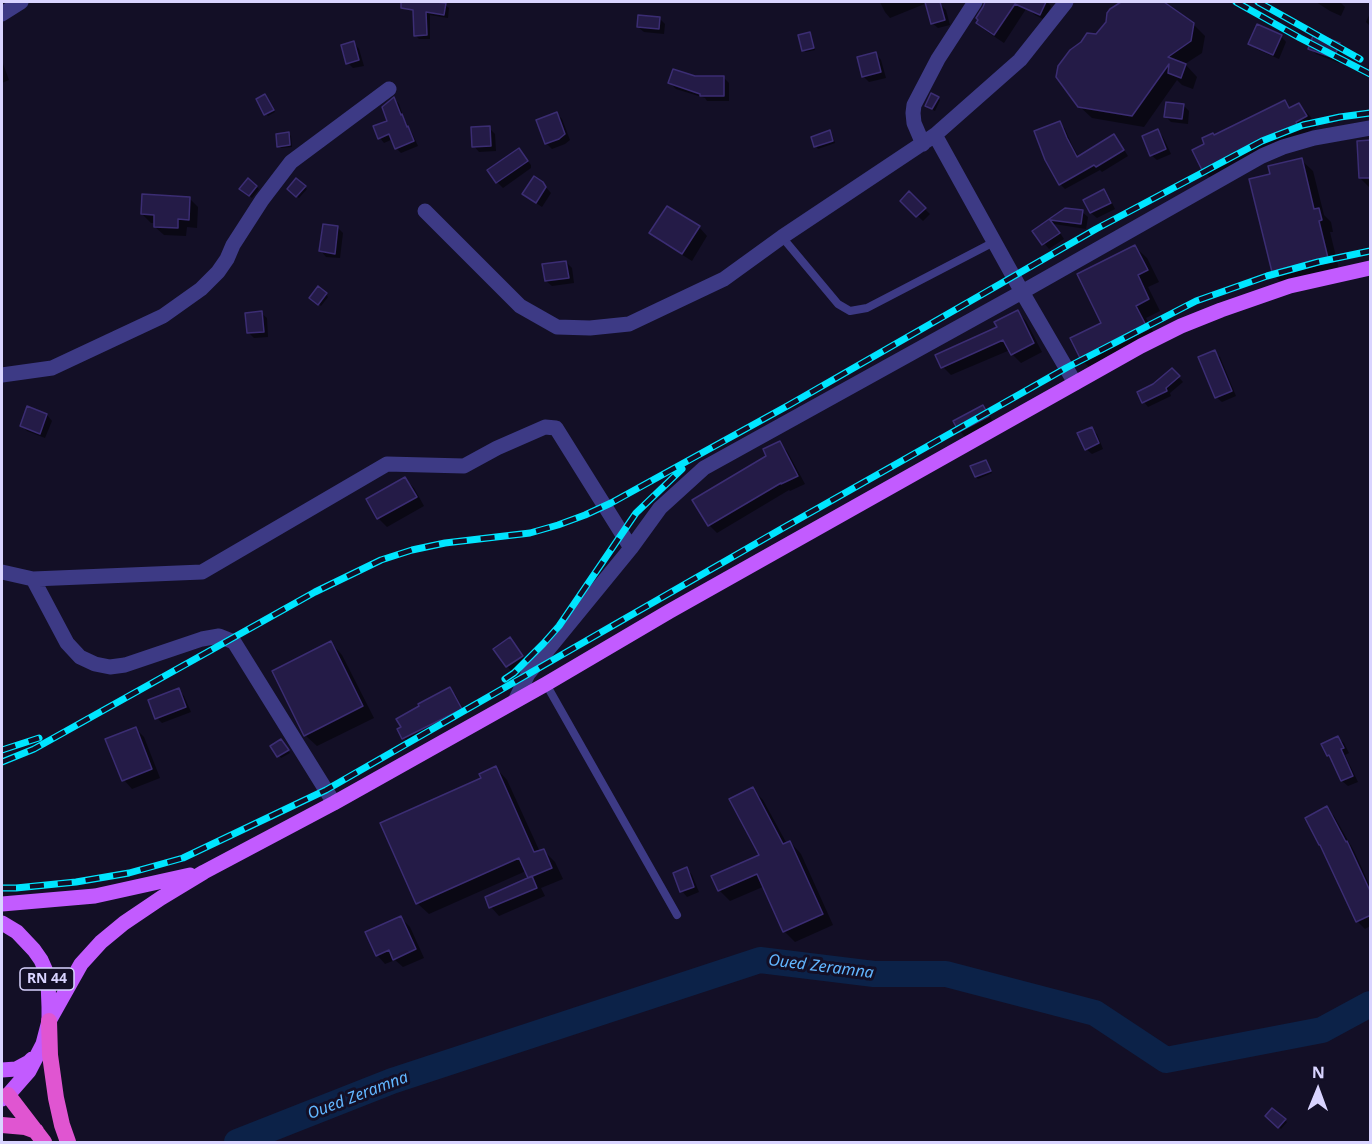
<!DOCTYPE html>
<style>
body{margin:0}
#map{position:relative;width:1372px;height:1144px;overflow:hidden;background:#130f26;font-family:"Noto Sans",sans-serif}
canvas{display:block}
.frame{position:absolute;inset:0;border:3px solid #d9d4ff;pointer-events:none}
.north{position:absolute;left:1288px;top:1060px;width:60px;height:60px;-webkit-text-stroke:4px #130f26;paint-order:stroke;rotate:1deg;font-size:16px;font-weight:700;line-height:24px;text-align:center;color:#d9d4ff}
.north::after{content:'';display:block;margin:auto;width:21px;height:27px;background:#d9d4ff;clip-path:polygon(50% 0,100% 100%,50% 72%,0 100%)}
</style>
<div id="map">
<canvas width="1372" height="1144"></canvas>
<div class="frame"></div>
<div class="north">N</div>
</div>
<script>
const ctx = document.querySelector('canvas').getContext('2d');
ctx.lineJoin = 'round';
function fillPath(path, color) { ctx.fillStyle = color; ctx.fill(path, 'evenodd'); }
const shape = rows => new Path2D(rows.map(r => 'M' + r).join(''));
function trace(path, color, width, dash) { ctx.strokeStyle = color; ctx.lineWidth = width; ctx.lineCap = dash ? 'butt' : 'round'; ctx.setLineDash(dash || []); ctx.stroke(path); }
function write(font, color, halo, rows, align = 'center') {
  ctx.font = font + ' "Noto Sans",sans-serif'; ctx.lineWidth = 6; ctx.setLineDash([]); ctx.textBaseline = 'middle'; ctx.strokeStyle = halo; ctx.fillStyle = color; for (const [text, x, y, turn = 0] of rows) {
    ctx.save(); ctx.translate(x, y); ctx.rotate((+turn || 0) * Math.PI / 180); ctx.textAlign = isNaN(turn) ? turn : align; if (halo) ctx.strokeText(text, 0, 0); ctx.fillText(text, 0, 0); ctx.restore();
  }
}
fillPath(shape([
 [414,2,427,2,445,5,449,8,448,18,430,15,430,39,419,39,415,35],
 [702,2,763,2,763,3,703,3],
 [880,2,936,2,938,5,940,4,946,10,950,25,938,28,932,23,927,3,890,18,885,12],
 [985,2,1019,2,1026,9,1004,43,986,31,977,23,985,7],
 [1033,2,1047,2,1051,6,1045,20,1035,15,1029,10],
 [1124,2,1162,2,1193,24,1205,36,1202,53,1185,64,1197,77,1193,89,1182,85,1177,80,1144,127,1092,118,1079,106,1097,36,1107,22,1111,11],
 [1316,2,1340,2,1345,7,1341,16,1330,11],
 [1370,13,1370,26,1366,22],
 [659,18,665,24,664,34,644,32,638,27],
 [809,34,812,36,815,50,806,52,803,50],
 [1281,36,1286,42,1279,59,1256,49,1250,43],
 [354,43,359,49,364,66,353,68,348,63],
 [1339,44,1344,50,1339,63,1316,54,1310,48],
 [876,54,881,60,886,78,869,82,863,76],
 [2,61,9,80,2,83],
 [694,77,723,77,729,83,729,101,707,101,705,98,676,89,670,83],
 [265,96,275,112,268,116,266,114],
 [938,98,940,100,935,111,929,108],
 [394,99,399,104,404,119,412,133,418,146,401,153,396,148,393,139,384,143,380,138,388,121],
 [1285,102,1291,109,1299,104,1310,116,1317,127,1215,183,1204,171,1206,144,1215,136],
 [1183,105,1189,111,1188,124,1171,122,1166,117],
 [557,114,562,119,570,140,565,144,552,149,546,143],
 [1060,123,1065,129,1072,145,1079,158,1114,136,1119,142,1128,156,1102,172,1100,170,1065,189,1060,184],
 [489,128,495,134,496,151,479,152,474,146],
 [1158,131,1163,137,1171,154,1157,160,1151,155],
 [829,132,832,134,835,143,818,149,816,146],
 [288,134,291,136,292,147,281,148,278,146],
 [1370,142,1370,188,1360,178],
 [518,150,531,165,531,168,503,188,497,182],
 [1301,160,1313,171,1324,215,1331,222,1333,232,1330,232,1340,273,1286,287,1274,275,1271,175],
 [248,180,259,189,252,198,244,191],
 [297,180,307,189,299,198,289,189],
 [542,183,551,193,542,207,530,199,524,194],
 [1104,191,1109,197,1115,209,1097,218,1091,213,1085,200],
 [909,194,930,214,923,221,902,201],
 [189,198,198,207,197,228,187,227,186,236,164,235,155,227,156,223,151,223,142,214],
 [1065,209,1082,212,1088,217,1086,229,1054,224,1064,239,1049,249,1034,231],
 [699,227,707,236,692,261,660,241,651,233],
 [338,228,343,233,340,258,326,257,321,251],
 [1135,247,1147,258,1159,282,1148,287,1160,311,1146,318,1158,341,1095,373,1083,361,1103,323],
 [566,262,572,268,574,283,552,286,546,281],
 [326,294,328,297,321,306,313,300],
 [1017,312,1026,321,1042,352,1021,363,1012,354,1010,350,951,375,943,367,999,328],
 [261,313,267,318,268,337,254,338,248,332],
 [1214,352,1220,357,1236,396,1222,402,1216,397],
 [1172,370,1183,382,1170,393,1171,396,1148,407,1144,402],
 [982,407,988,412,993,422,965,437,960,431],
 [47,415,52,421,45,438,27,431,21,425],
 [1091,429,1097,434,1103,449,1092,454,1086,449],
 [779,443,787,451,805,484,790,491,789,490,717,533,709,525],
 [986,462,992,473,978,479,976,477],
 [405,479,414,488,424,506,387,527,378,518],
 [331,643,342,655,374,718,317,746,305,735],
 [515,644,527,662,512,672,507,666],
 [450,689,455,694,466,714,409,743,404,738],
 [178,690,184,696,191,712,162,723,157,718],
 [135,728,144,737,160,778,132,789,124,780],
 [1338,738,1344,743,1349,753,1345,755,1358,782,1348,786,1342,781,1332,759,1328,755],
 [283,743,290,753,281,758,272,746],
 [496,768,507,780,540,852,543,850,555,862,563,879,541,888,545,896,499,916,491,907,531,879,526,871,429,914,417,903,483,779],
 [752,789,763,800,787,844,790,842,801,854,833,925,795,942,784,931,765,886,730,901,719,890,761,855],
 [1326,808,1334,816,1354,851,1370,886,1370,926,1365,929,1357,921],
 [687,869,692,875,699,892,687,897,682,891],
 [401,918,410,927,424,958,403,967,395,960,385,964,377,955],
 [1273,1110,1287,1122,1281,1129,1267,1116]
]), '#0007');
trace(shape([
 [237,1142,392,1081,760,960,874,974,946,974,1095,1013,1166,1060,1322,1030,1370,1004]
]), '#0c2248', 26);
const building = shape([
 [401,2,436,2,446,3,444,15,426,12,427,35,414,36,413,10,401,8,401,2],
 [925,2,940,2,945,20,931,24,925,2],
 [985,2,1046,2,1040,15,1015,4,994,35,976,23,978,20,976,18,983,7,985,2],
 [1121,2,1164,2,1194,23,1191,41,1168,57,1186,64,1181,78,1168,73,1169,64,1132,116,1078,107,1056,77,1058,66,1070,50,1081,42,1087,33,1096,34,1106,22,1107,13,1110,9,1121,2],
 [638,15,660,17,659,29,637,27,638,15],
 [1257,24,1282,35,1273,55,1248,44,1257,24],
 [810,32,814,48,802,51,798,35,810,32],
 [1314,33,1340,43,1334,58,1308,49,1314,33],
 [354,41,359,60,346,64,341,45,354,41],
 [876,52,881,72,862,77,857,57,876,52],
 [673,69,695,76,724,76,724,96,700,96,700,94,668,83,673,69],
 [931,93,939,97,932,109,925,106,931,93],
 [265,94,274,110,264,115,256,99,265,94],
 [394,97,401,115,402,114,407,127,408,126,414,141,395,149,389,134,378,139,373,126,387,121,382,107,394,97],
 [1285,100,1289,108,1299,103,1307,116,1296,122,1298,126,1203,172,1192,150,1204,144,1202,138,1213,133,1214,135,1285,100],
 [1166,102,1184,104,1182,119,1164,117,1166,102],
 [557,112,565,134,559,139,545,144,536,120,557,112],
 [1060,121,1067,138,1077,157,1114,134,1124,150,1096,167,1094,165,1059,185,1045,160,1034,131,1060,121],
 [490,126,491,146,472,147,471,127,490,126],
 [1158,129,1166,149,1150,156,1142,136,1158,129],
 [830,130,833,141,814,147,811,137,830,130],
 [289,132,290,145,277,147,276,134,289,132],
 [1371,140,1371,178,1359,178,1357,141,1371,140],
 [519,148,528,161,496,183,487,170,519,148],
 [1302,158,1314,209,1319,208,1322,220,1319,221,1329,262,1273,276,1249,179,1270,174,1268,166,1302,158],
 [534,176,543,182,546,187,536,203,522,194,534,176],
 [248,178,257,186,249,196,239,189,248,178],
 [296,178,306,186,296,197,287,189,296,178],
 [1104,189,1111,203,1090,213,1083,200,1104,189],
 [909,191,926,208,916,217,900,201,909,191],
 [142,194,190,197,189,220,178,219,178,228,154,227,154,215,141,214,142,194],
 [667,206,700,226,682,254,649,233,667,206],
 [1065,208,1083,210,1081,224,1050,220,1060,233,1042,245,1032,231,1065,208],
 [323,224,338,226,335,254,319,251,323,224],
 [1135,245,1148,270,1138,275,1149,299,1136,306,1148,329,1082,362,1070,338,1101,323,1077,274,1135,245],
 [566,261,569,278,545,281,542,264,566,261],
 [318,286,327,293,318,305,309,298,318,286],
 [1018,310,1034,343,1011,355,1003,340,941,368,935,355,997,327,994,322,1018,310],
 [262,311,264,332,247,333,245,313,262,311],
 [1215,350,1232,391,1215,398,1198,357,1215,350],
 [1172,368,1180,376,1166,388,1167,391,1142,403,1137,392,1153,384,1172,368],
 [983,405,989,416,959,432,953,421,983,405],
 [27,406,47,414,40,434,20,426,27,406],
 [1092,427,1099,443,1085,450,1077,433,1092,427],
 [780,441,798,476,781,484,781,483,708,526,692,500,766,456,763,449,780,441],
 [986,460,991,471,975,477,970,466,986,460],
 [405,477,417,497,377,519,366,499,405,477],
 [510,637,523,656,506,667,493,649,510,637],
 [331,641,363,706,304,736,272,671,331,641],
 [450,687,462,709,402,739,397,729,401,727,396,719,419,706,418,704,450,687],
 [179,688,186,707,155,719,148,700,179,688],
 [136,727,152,769,122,781,105,739,136,727],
 [1338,736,1344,748,1341,749,1353,776,1341,781,1329,755,1327,756,1321,744,1338,736],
 [281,739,289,750,277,757,270,746,281,739],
 [496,766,534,852,544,849,552,868,528,878,519,858,416,904,380,823,481,778,479,774,496,766],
 [753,787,783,844,790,841,823,914,783,932,757,874,718,891,711,876,759,855,729,799,753,787],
 [1327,806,1346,842,1347,841,1371,893,1371,915,1356,922,1320,845,1319,845,1305,818,1327,806],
 [687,867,694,887,680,892,673,873,687,867],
 [532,876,537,888,489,908,485,897,532,876],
 [401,916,416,949,393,960,389,950,376,956,365,932,401,916],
 [1272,1108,1286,1119,1278,1128,1265,1116,1272,1108]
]);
fillPath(building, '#241b47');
trace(building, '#3b2d73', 1.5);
trace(shape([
 [782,237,838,304,850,311,867,308,994,242],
 [546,684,677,915]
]), '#3d3a85', 8);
trace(shape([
 [2,14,21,2],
 [935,135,1022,292,1075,383],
 [923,144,914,123,913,113,914,105,938,59,975,2],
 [425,211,520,306,557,327,590,328,629,324,724,279,782,237,935,135,1020,60,1066,2],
 [2,375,52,368,163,316,201,289,218,272,227,259,233,245,262,200,291,162,389,89],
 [2,572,33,579,67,643,80,657,95,664,110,667,125,665,202,639,219,636,234,642,334,803],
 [33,579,202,572,387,464,464,466,497,448,545,427,556,428,631,548],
 [515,701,528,674,631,548,660,508,704,468,1022,292,1262,156,1283,147,1314,138,1370,128]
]), '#3d3a85', 15);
trace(shape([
 [2,904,95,896,190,875],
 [2,923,17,932,34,950,41,960,45,969,48,981,49,1007,49,1021,43,1044,29,1071,8,1095,2,1099],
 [49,1021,81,964,101,942,124,923,161,898,204,872,334,803,546,684,670,611,1141,346,1181,326,1221,310,1290,286,1370,268],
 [2,1070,16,1069,29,1062,32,1059]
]), '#c25bff', 15);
trace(shape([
 [49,1021,50,1055,56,1098,62,1125,68,1142],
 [8,1095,44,1142],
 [2,1125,25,1127,36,1131]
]), '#e055d1', 16);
const rail = shape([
 [1236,2,1300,38,1370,74],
 [1258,2,1360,59],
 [505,679,514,673,543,644,559,626,636,513,682,469],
 [2,750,39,738],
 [2,762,34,749,315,592,381,560,412,550,445,543,530,533,558,525,585,515,611,503,789,405,1096,229,1262,141,1303,125,1340,117,1370,113],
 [2,888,16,888,76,882,129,873,183,858,326,790,783,528,1066,368,1196,301,1267,276,1318,262,1370,251]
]);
trace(rail, '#00e5ff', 7);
trace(rail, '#130f26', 4.5, [14]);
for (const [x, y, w] of [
 [47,979,54]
]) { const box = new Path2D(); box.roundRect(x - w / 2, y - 11, w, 22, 4.5); ctx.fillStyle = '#130f26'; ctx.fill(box); trace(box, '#d9d4ff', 1.5); }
write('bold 14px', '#d9d4ff', null, [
 ["RN 44",47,979]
]);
write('italic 16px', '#62b6ff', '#130f26', [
 ["Oued Zeramna",821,967,7],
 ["Oued Zeramna",358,1096,-21]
]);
</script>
